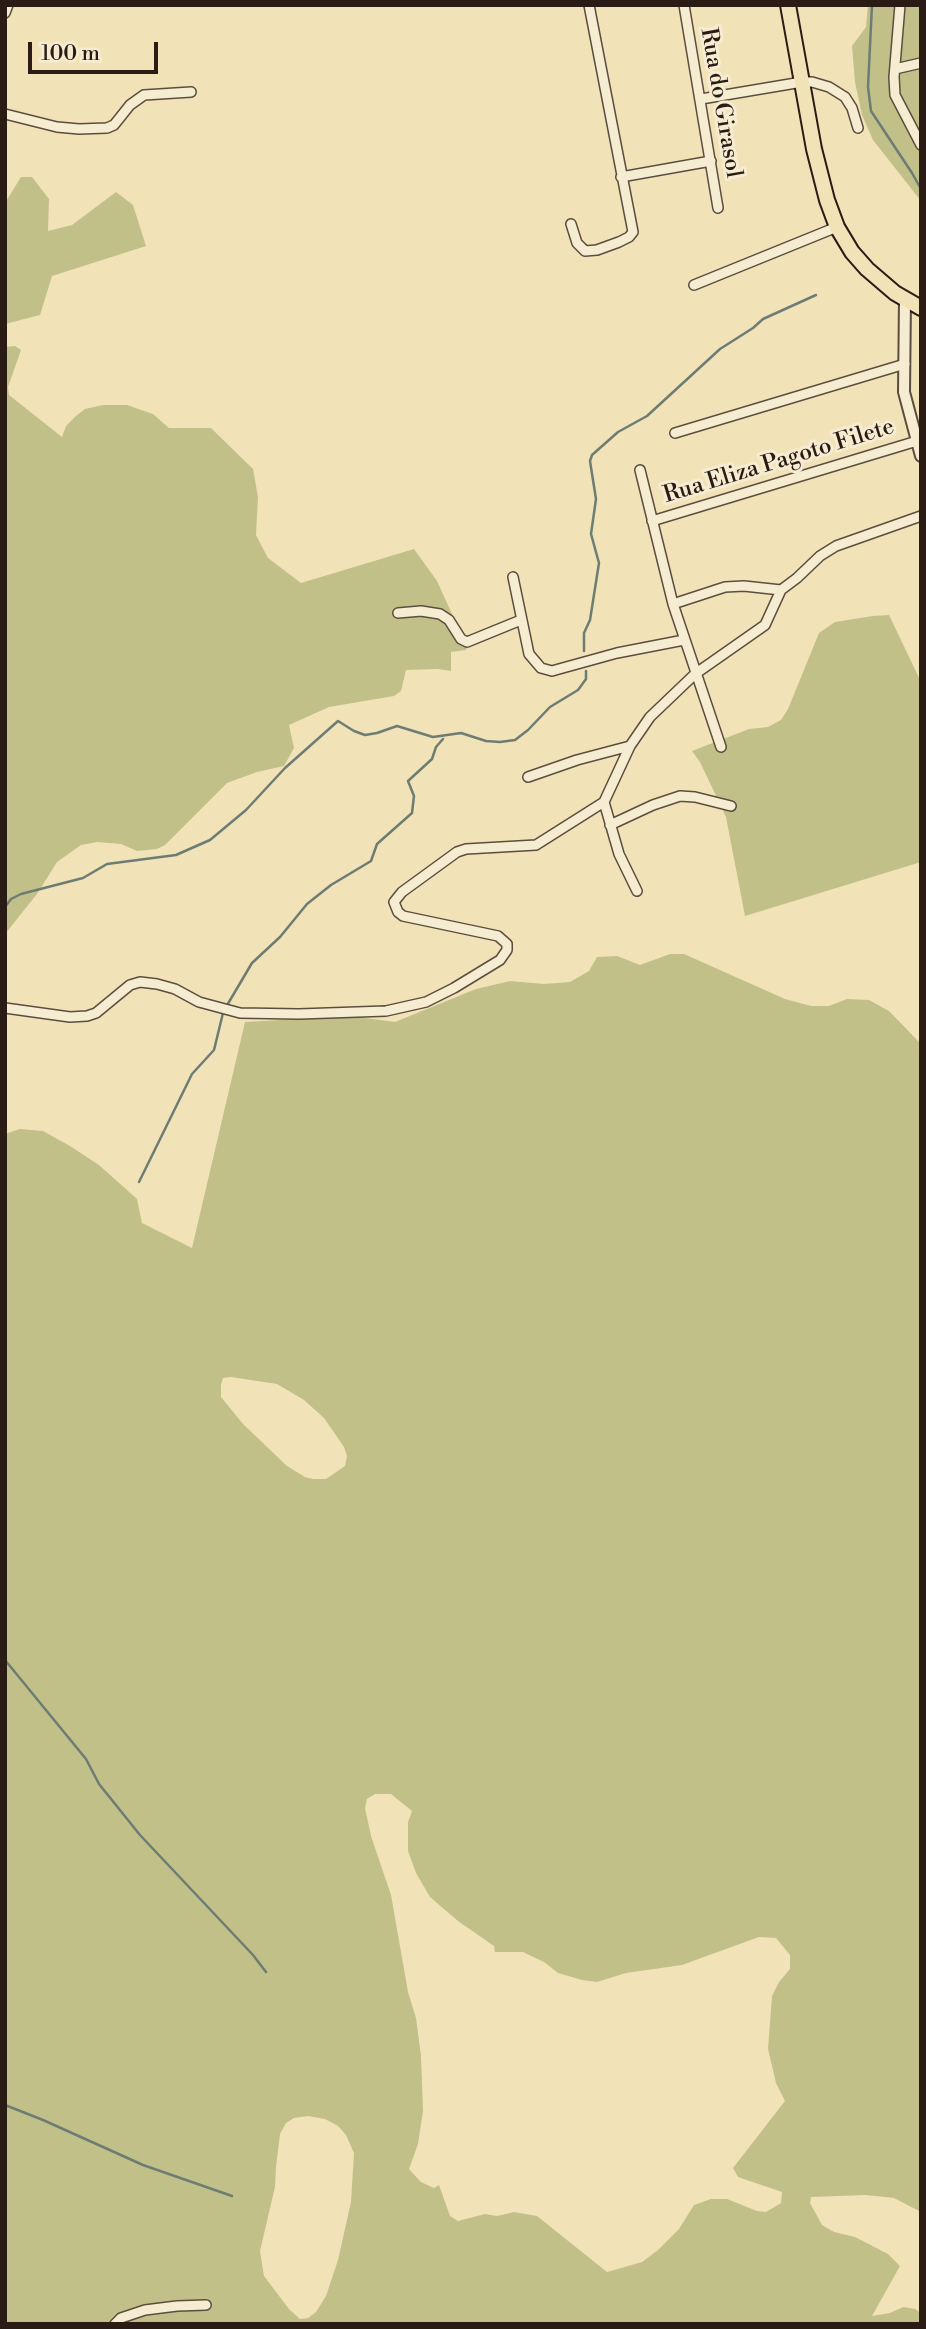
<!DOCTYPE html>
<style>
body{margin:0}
#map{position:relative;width:926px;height:2329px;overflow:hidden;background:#f1e2b8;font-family:"Libre Bodoni",serif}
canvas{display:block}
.frame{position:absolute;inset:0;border:7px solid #2a1c15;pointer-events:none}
.scale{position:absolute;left:28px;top:42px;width:130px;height:32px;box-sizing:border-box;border:4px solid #2a1c15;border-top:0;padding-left:9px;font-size:21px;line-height:24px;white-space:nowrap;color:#2a1c15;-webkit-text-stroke:5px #f6ecd1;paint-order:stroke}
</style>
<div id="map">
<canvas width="926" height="2329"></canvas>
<div class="frame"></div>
<div class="scale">100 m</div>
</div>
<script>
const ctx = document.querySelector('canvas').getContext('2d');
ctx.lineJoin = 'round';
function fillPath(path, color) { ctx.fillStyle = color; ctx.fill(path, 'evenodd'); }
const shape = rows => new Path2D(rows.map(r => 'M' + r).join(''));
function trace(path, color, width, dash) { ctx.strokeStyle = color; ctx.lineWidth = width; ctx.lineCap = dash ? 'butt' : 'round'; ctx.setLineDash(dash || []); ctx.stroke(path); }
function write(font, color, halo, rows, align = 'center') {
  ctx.font = font + ' "Libre Bodoni",serif'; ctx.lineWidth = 6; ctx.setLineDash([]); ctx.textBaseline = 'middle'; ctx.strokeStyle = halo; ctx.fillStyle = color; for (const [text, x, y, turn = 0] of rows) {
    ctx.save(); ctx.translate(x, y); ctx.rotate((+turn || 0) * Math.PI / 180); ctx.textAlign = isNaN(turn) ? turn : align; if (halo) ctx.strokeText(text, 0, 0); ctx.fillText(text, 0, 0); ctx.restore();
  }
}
fillPath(shape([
 [868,5,921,5,921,201,873,140,862,115,855,82,852,46,866,27],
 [21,177,32,177,49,199,48,231,72,225,116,192,133,205,146,246,52,276,40,315,5,324,5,203],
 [15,346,21,350,8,387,9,395,62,437,66,426,76,416,85,409,103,405,127,405,153,414,169,428,211,428,253,469,258,497,256,535,268,558,301,583,414,549,437,581,467,647,466,650,451,652,451,671,438,669,406,670,401,691,394,696,329,707,289,725,294,748,284,766,257,772,227,783,165,845,157,849,137,851,121,844,97,842,81,845,57,862,37,894,5,934,5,347],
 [889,615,921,682,921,862,745,916,726,817,700,762,692,751,749,729,768,727,781,720,788,709,819,633,835,622,873,616],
 [670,954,684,954,785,999,811,1006,829,1006,847,999,869,1000,889,1011,921,1044,921,2212,894,2198,866,2195,811,2197,810,2203,822,2225,834,2232,855,2237,888,2254,900,2266,872,2316,890,2313,903,2307,915,2309,921,2313,921,2324,5,2324,5,1134,20,1129,43,1131,70,1146,99,1165,137,1199,142,1223,192,1248,245,1022,351,1016,395,1022,476,989,510,981,544,984,570,982,589,971,597,957,617,956,640,965],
 [231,1377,277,1384,304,1400,324,1418,344,1447,347,1456,345,1466,326,1479,313,1479,305,1477,287,1466,243,1424,221,1397,221,1385,223,1378],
 [375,1794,391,1794,412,1811,408,1822,408,1851,416,1873,430,1897,458,1921,494,1946,495,1952,523,1952,544,1962,558,1973,582,1980,597,1982,626,1973,682,1965,759,1937,776,1938,790,1955,790,1969,779,1982,772,1996,768,2049,776,2083,785,2101,733,2168,738,2177,782,2192,781,2203,766,2212,757,2211,727,2199,711,2199,694,2205,679,2229,658,2250,642,2262,607,2272,537,2216,514,2212,497,2216,485,2214,458,2221,450,2216,439,2185,434,2188,421,2182,409,2169,418,2144,423,2111,421,2056,416,2018,408,1992,391,1895,371,1836,365,1808,367,1799],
 [308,2116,325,2119,338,2126,346,2135,354,2153,351,2202,338,2260,326,2296,316,2312,308,2318,300,2319,289,2309,264,2276,260,2251,275,2187,276,2167,280,2134,286,2123,294,2118]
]), '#c2c089');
trace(shape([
 [872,5,868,87,871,111,912,173,921,189],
 [584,651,584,633,590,620,599,563,591,534,596,499,590,461,592,455,618,432,647,416,720,349,753,328,763,319,816,295],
 [5,907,11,899,21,894,83,878,107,864,176,855,210,840,246,810,285,768,338,721,354,731,365,735,377,733,397,726,433,737,461,733,486,741,500,742,515,740,528,730,550,707,578,690,586,679,586,671],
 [226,1007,252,963,280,937,307,904,331,885,371,861,377,844,412,813,414,796,408,781,432,759,436,747,443,739],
 [139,1182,192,1074,214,1050,223,1013],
 [5,1660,86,1759,99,1784,140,1835,253,1955,266,1972],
 [5,2105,43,2120,143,2165,232,2196]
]), '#6e7d74', 2.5);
const minor = shape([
 [684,5,718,208],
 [900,5,894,77,895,95,921,145],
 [5,13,8,5],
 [895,69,921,63],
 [701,99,802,82,812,82,829,87,845,97,852,108,858,128],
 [5,114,57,127,79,129,107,128,114,125,130,105,144,95,191,92],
 [621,177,711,161],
 [571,224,577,243,585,251,597,250,619,242,629,237,633,232,589,5],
 [694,285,837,227],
 [675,433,905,364],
 [640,470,673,604,721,747],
 [652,521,917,441],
 [513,577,529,654,541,668,552,671,559,669,617,653,684,640],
 [673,604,725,587,744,586,781,590],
 [398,613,421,611,440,614,449,620,461,639,467,642,521,620],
 [528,777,577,760,630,746],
 [604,802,619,854,637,891],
 [610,825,653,805,680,796,695,797,731,806],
 [5,1008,70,1017,87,1016,96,1013,130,985,140,982,157,984,175,989,199,1002,240,1013,299,1014,386,1011,426,1002,454,988,500,960,507,950,507,944,498,936,403,916,398,912,394,902,402,892,457,852,466,849,536,845,604,802,630,746,650,717,695,674,765,625,781,590,797,578,820,556,836,546,921,516],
 [115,2324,121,2318,145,2310,177,2306,206,2305]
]);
const tertiary = shape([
 [905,299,904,392,921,456]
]);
const primary = shape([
 [788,5,814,149,827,200,837,227,852,252,867,269,895,293,921,308]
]);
trace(minor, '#5c4e3e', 12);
trace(tertiary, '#5c4e3e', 14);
trace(primary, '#2a1c15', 18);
trace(minor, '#f6ecd1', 9);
trace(tertiary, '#f6ecd1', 10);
trace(primary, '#f1e2b8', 14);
write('23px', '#2a1c15', '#f6ecd1', [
 ["Rua do Girasol",720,103,80],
 ["Rua Eliza Pagoto Filete",779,462,-17]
]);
</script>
